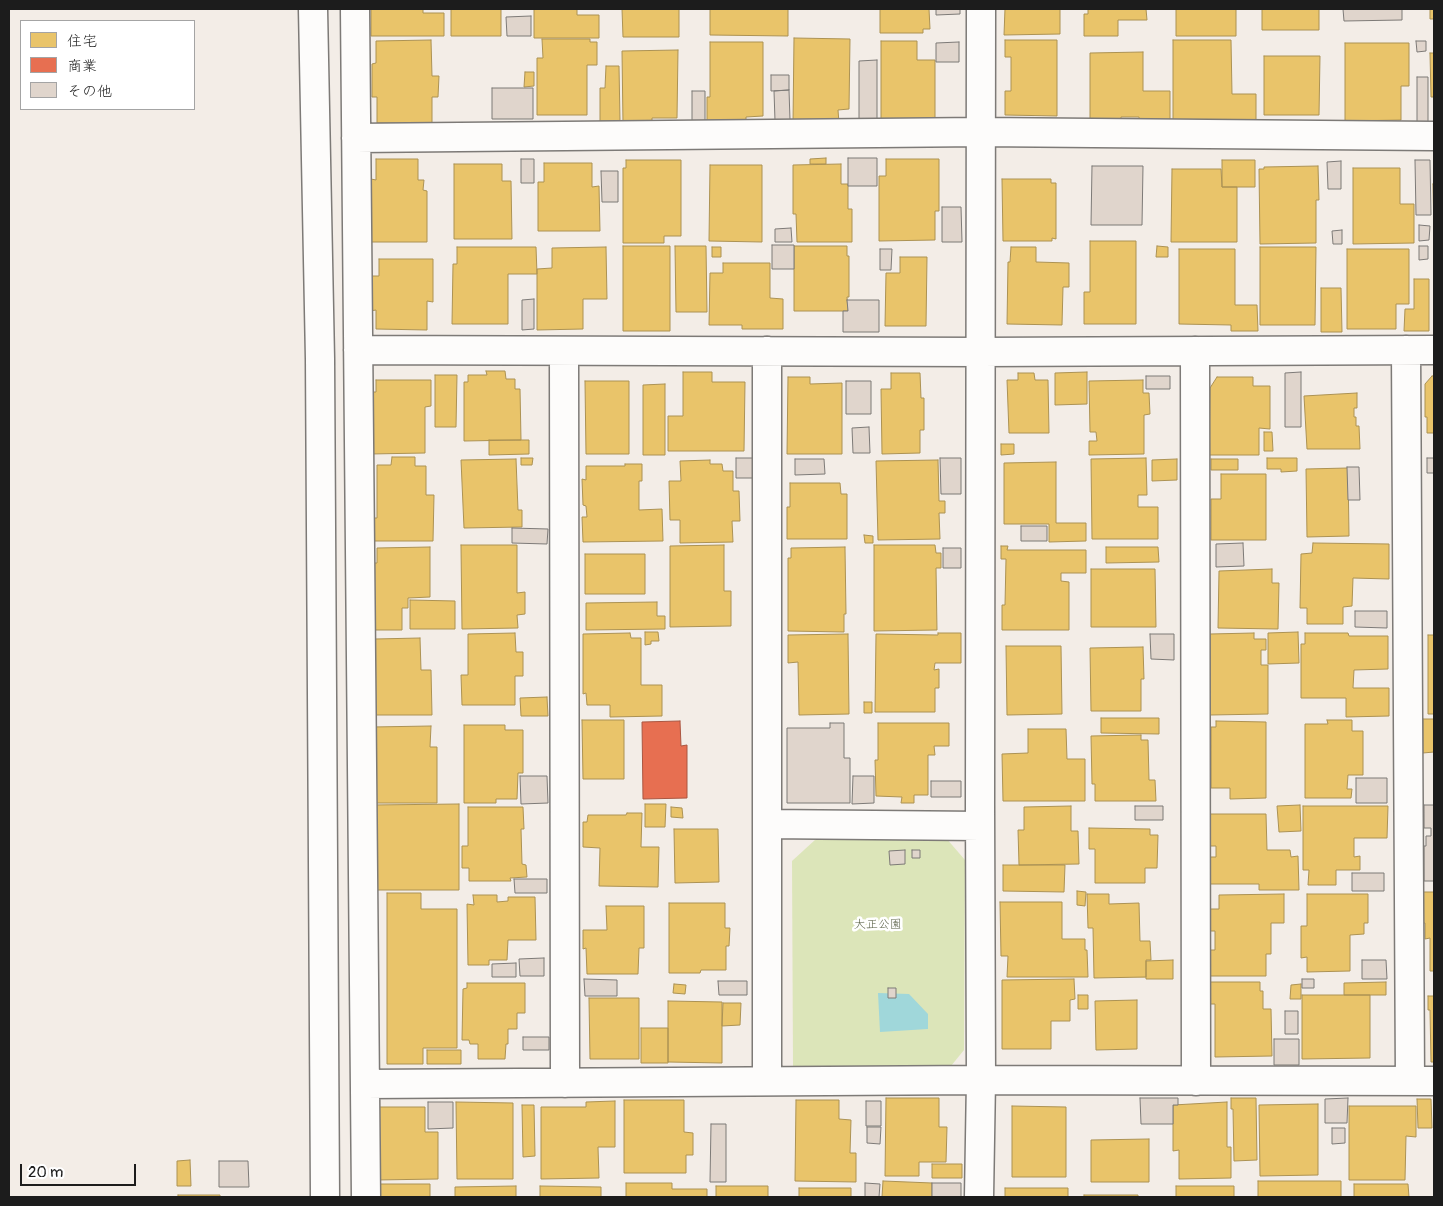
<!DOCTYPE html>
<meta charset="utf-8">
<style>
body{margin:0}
#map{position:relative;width:1443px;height:1206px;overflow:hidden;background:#f3ede7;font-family:Pangolin,"Klee One",sans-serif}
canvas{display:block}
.frame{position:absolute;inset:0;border:10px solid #1c1c1c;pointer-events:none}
.legend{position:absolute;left:20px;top:20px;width:175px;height:90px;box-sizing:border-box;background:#fff;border:1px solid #a4a4a4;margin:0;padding:6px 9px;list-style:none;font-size:15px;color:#1c1c1c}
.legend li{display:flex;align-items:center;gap:10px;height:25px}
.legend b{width:25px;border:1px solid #a4a4a4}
.scale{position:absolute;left:20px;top:1164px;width:116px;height:22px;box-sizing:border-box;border:2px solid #1c1c1c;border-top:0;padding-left:6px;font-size:15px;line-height:18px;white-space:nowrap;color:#1c1c1c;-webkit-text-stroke:4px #fff;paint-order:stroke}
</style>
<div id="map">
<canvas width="1443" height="1206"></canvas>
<div class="frame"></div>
<ul class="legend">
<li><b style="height:14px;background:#e9c46a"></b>住宅</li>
<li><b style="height:14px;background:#e76f51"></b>商業</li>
<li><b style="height:14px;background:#e0d5cc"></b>その他</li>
</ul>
<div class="scale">20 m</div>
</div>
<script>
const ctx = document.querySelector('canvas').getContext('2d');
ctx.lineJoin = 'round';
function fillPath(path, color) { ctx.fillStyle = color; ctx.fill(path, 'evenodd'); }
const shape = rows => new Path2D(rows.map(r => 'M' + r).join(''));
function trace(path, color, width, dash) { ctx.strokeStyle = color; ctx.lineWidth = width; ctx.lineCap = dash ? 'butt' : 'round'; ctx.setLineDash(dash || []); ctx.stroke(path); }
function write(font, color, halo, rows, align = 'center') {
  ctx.font = font + ' Pangolin,"Klee One",sans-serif'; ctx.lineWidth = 5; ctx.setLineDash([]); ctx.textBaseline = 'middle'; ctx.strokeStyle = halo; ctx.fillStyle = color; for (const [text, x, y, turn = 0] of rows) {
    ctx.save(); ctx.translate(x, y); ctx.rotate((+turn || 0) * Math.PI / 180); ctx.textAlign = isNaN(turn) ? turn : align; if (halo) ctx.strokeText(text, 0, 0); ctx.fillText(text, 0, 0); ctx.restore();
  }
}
fillPath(shape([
 [946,838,965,860,964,1050,951,1066,793,1066,792,861,816,839]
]), '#dce5b9');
fillPath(shape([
 [878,993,909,994,928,1014,928,1029,880,1032]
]), '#a0d7da');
const homes = shape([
 [371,9,423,9,423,13,444,13,444,36,371,36,371,9],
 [451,9,501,9,501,36,451,36,451,9],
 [534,9,577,9,577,15,599,15,599,38,534,38,534,9],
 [622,9,679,9,679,37,623,37,622,9],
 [710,9,788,9,788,36,710,35,710,9],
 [880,9,929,9,930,29,923,29,923,33,880,33,880,9],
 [1005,9,1060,9,1060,34,1004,35,1005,9],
 [1088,9,1146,9,1147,20,1118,20,1118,36,1084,36,1084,14,1088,14,1088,9],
 [1176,9,1236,9,1236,36,1176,36,1176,9],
 [1262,9,1319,9,1319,30,1262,30,1262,9],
 [1430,9,1434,9,1434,19,1430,19,1430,9],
 [794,38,850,39,849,109,838,110,839,123,793,123,794,38],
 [542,39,590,39,590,42,597,42,597,65,587,65,587,115,537,115,537,58,543,58,542,39],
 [431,40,432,76,439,76,438,97,432,97,432,123,377,123,377,97,372,97,372,64,376,63,376,41,431,40],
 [1005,40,1057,40,1057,116,1005,115,1005,91,1011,91,1011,57,1005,57,1005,40],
 [1173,40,1231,40,1232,94,1256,94,1256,123,1173,123,1173,40],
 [881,41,917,41,917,60,935,60,935,124,881,124,881,41],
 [710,42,763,42,763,116,746,117,746,123,707,122,707,97,710,97,710,42],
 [1345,43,1409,43,1409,86,1401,86,1401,120,1345,121,1345,43],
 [678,50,677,118,652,118,652,123,623,124,622,51,678,50],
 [1143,52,1143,91,1170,91,1170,123,1139,124,1139,117,1121,117,1121,123,1090,123,1090,53,1143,52],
 [1430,53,1434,53,1434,97,1431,97,1430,53],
 [1264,56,1320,56,1319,115,1264,115,1264,56],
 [606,66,619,66,620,121,600,121,600,88,605,88,606,66],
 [525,72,534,72,534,86,524,87,525,72],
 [826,158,826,164,810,164,810,159,826,158],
 [376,159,418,159,418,180,424,180,423,190,427,191,427,242,368,242,368,212,371,212,371,179,376,180,376,159],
 [886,159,939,159,939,211,935,211,935,240,879,241,879,176,886,176,886,159],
 [626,160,681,160,681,236,664,236,664,243,623,243,623,168,626,168,626,160],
 [1222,160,1255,160,1255,187,1222,187,1222,160],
 [544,163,592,163,592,187,599,186,600,231,538,231,538,182,544,182,544,163],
 [454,164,502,164,502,181,511,181,512,239,454,239,454,164],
 [841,164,841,184,848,184,848,209,852,209,852,242,797,242,796,214,793,214,793,165,841,164],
 [710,165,762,165,762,242,709,241,710,165],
 [1318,166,1319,200,1316,200,1316,243,1260,244,1259,169,1264,169,1264,167,1318,166],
 [1353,168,1400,168,1400,204,1414,204,1414,243,1353,244,1353,168],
 [1172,169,1221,169,1222,187,1237,187,1237,242,1171,242,1172,169],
 [1002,179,1051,179,1051,183,1056,183,1056,239,1052,238,1052,241,1003,241,1002,179],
 [1433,184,1434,184,1434,239,1433,184],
 [1090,241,1136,241,1136,324,1084,324,1084,292,1090,292,1090,241],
 [623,246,670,246,670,331,623,331,623,246],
 [675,246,706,246,707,312,676,312,675,246],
 [794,246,847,246,847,256,849,256,849,297,847,297,848,311,794,311,794,246],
 [1157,246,1168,247,1168,257,1156,257,1157,246],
 [457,247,536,247,537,274,508,274,508,324,452,324,453,264,457,264,457,247],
 [606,247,607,299,583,299,583,329,537,330,537,269,552,268,552,248,606,247],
 [712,247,721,247,721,257,712,257,712,247],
 [1011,247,1036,247,1036,262,1069,263,1069,287,1063,287,1062,325,1007,324,1008,262,1010,262,1011,247],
 [1260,247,1316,247,1315,325,1260,325,1260,247],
 [1179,249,1235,249,1235,305,1257,305,1258,331,1231,331,1231,325,1179,324,1179,249],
 [1347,249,1409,249,1409,304,1396,304,1396,329,1347,329,1347,249],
 [900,257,927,257,926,326,885,326,886,273,900,273,900,257],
 [379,259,433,259,433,302,427,301,427,330,376,329,376,310,370,311,369,276,379,276,379,259],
 [723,263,770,263,770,298,783,299,783,329,742,329,742,325,709,325,710,273,723,273,723,263],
 [1414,279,1429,279,1429,331,1404,331,1405,309,1414,309,1414,279],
 [1321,288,1341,288,1342,332,1321,332,1321,288],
 [486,371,505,371,506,379,515,379,515,389,520,389,521,440,464,441,464,382,468,382,468,375,487,375,486,371],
 [683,372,712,372,712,382,745,382,744,451,668,451,668,416,683,416,683,372],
 [1087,372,1087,404,1055,405,1055,373,1087,372],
 [891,373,920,373,921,398,924,398,924,430,920,430,920,453,882,454,881,389,891,389,891,373],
 [1018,373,1034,373,1035,380,1048,380,1049,433,1009,433,1007,380,1018,380,1018,373],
 [435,375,457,375,456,427,435,427,435,375],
 [1432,376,1434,376,1434,433,1427,433,1427,417,1425,417,1425,384,1432,376],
 [788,377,810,377,810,384,842,383,842,454,787,454,788,377],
 [1217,377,1253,377,1253,386,1270,386,1270,429,1259,428,1259,455,1209,455,1210,388,1217,377],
 [376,380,431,380,431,406,425,407,425,453,370,454,370,392,376,392,376,380],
 [1143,380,1143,393,1149,393,1150,414,1144,415,1144,454,1089,455,1089,441,1097,441,1096,432,1090,432,1089,381,1143,380],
 [585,381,629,381,629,454,586,454,585,381],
 [665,384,665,455,643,455,643,385,665,384],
 [1357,393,1357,408,1354,408,1354,417,1356,417,1356,426,1359,426,1360,449,1307,449,1304,396,1357,393],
 [1264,432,1272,432,1273,451,1264,451,1264,432],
 [489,440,529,440,529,454,489,455,489,440],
 [1001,444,1014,444,1014,454,1001,455,1001,444],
 [392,457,415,457,415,466,426,466,426,495,434,495,433,541,370,541,370,518,377,518,377,465,391,465,392,457],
 [521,458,533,458,532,465,521,465,521,458],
 [1146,458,1147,495,1138,495,1138,507,1158,507,1158,539,1092,539,1091,459,1146,458],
 [1267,458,1297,458,1297,471,1281,472,1281,469,1267,469,1267,458],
 [516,459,518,510,522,510,522,527,464,528,461,460,516,459],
 [1177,459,1177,480,1152,481,1152,460,1177,459],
 [1211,459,1238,459,1238,470,1211,470,1211,459],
 [710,460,710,464,722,464,723,471,733,471,733,491,739,491,740,521,732,521,733,542,680,543,680,520,670,520,669,481,681,481,680,461,710,460],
 [938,460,939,501,945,501,945,513,939,513,940,539,878,540,876,461,938,460],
 [1056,462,1056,523,1086,523,1086,541,1049,542,1049,524,1004,524,1004,463,1056,462],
 [625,464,642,464,642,481,639,481,639,510,662,509,663,541,583,542,582,517,587,517,586,506,583,505,582,479,586,480,586,466,625,466,625,464],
 [1348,468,1349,536,1307,537,1306,469,1348,468],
 [1221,474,1266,474,1266,540,1211,540,1211,499,1221,499,1221,474],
 [790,483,840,483,841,494,847,494,847,539,787,539,787,507,790,507,790,483],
 [864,535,873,536,873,543,865,543,864,535],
 [1313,543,1389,544,1389,579,1353,578,1352,606,1343,607,1343,624,1307,624,1307,608,1300,608,1301,554,1312,553,1313,543],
 [461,545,517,545,517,593,525,592,525,614,517,615,518,628,462,629,461,545],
 [724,545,724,591,731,591,731,626,670,627,670,546,724,545],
 [874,545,935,545,936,553,941,553,941,568,936,568,937,630,874,631,874,545],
 [1001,546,1008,546,1007,550,1086,550,1086,573,1061,573,1061,581,1069,582,1069,630,1002,630,1002,605,1005,605,1006,559,1001,559,1001,546],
 [430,547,430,597,408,598,408,608,402,608,402,630,370,630,370,563,377,563,377,548,430,547],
 [845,547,846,614,844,614,844,632,788,631,788,558,791,558,791,548,845,547],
 [1106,547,1158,547,1159,562,1106,563,1106,547],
 [585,554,645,554,645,594,585,594,585,554],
 [1091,569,1155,569,1156,627,1091,627,1091,569],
 [1272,569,1272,583,1279,583,1278,629,1218,628,1219,571,1272,569],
 [410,600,455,601,455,629,410,629,410,600],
 [657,602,657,616,665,616,665,629,586,630,586,603,657,602],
 [645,632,658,632,659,641,651,641,651,644,645,645,645,632],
 [1298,632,1299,663,1268,664,1268,633,1298,632],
 [515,633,516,652,523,652,523,676,515,676,515,705,462,705,461,675,468,675,468,634,515,633],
 [630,633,631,638,641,638,641,685,662,685,662,716,610,717,610,705,587,705,586,693,583,694,583,634,630,633],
 [938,633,961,633,961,663,935,663,934,670,939,669,939,688,935,688,935,712,875,712,876,634,938,635,938,633],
 [1254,633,1254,639,1266,639,1266,650,1261,650,1261,665,1268,665,1268,714,1210,715,1210,634,1254,633],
 [1305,633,1348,633,1349,636,1388,636,1388,669,1354,670,1353,688,1389,688,1389,716,1346,717,1346,698,1301,698,1301,644,1305,644,1305,633],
 [848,634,849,714,799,715,798,662,788,663,788,635,848,634],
 [1428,635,1434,635,1434,714,1428,714,1428,635],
 [420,638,421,670,431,670,432,715,371,715,371,695,375,695,375,639,420,638],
 [1006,646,1061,646,1062,714,1007,715,1006,646],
 [1143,647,1144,679,1141,679,1141,711,1091,711,1090,648,1143,647],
 [547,697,548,716,521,716,520,698,547,697],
 [864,702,872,702,872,713,864,713,864,702],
 [1101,718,1159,718,1159,734,1101,733,1101,718],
 [1423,719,1434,719,1434,752,1423,753,1423,719],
 [582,720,624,720,624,779,583,779,582,720],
 [1327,720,1352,720,1352,731,1363,731,1363,775,1348,775,1347,789,1352,789,1351,798,1305,798,1305,724,1328,724,1327,720],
 [1216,721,1266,722,1266,798,1230,799,1230,788,1211,788,1211,727,1216,727,1216,721],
 [878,723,949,723,949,746,934,746,935,755,928,755,928,795,914,795,914,803,901,803,902,797,876,796,875,760,878,760,878,723],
 [464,725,505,725,505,730,523,730,523,773,518,773,517,799,496,799,496,803,464,803,464,725],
 [431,726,430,747,437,747,437,803,373,803,372,727,431,726],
 [1028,729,1066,729,1067,759,1085,759,1085,801,1003,801,1002,754,1028,753,1028,729],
 [1141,735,1141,740,1148,740,1149,780,1155,780,1156,801,1095,801,1095,784,1092,784,1091,736,1141,735],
 [459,804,459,890,372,890,372,805,459,804],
 [645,804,666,804,665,827,645,827,645,804],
 [1300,805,1301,831,1279,832,1277,806,1300,805],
 [1071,806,1071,831,1078,831,1079,864,1019,865,1018,830,1024,830,1024,807,1071,806],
 [1303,806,1388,806,1387,838,1354,838,1354,857,1360,856,1360,870,1336,870,1336,885,1308,885,1309,870,1303,870,1303,806],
 [468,807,523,807,524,829,521,829,522,864,526,865,527,877,510,878,511,881,469,881,469,868,462,868,462,846,468,846,468,807],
 [671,807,682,808,683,818,671,817,671,807],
 [627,813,642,813,641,847,659,847,658,887,599,886,600,848,583,847,583,822,587,822,588,815,626,815,627,813],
 [1210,814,1266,814,1267,850,1290,850,1291,857,1298,856,1299,890,1259,890,1259,884,1210,884,1209,857,1216,857,1216,846,1210,846,1210,814],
 [1089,828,1150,829,1150,835,1158,835,1157,868,1145,868,1145,883,1095,883,1095,849,1089,849,1089,828],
 [674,829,718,829,719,882,675,883,674,829],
 [1003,865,1065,865,1064,892,1003,891,1003,865],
 [1077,891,1086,892,1085,906,1077,905,1077,891],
 [1423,892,1434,892,1434,971,1430,971,1430,938,1425,939,1425,923,1423,923,1423,892],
 [387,893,421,893,421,909,457,909,457,1048,423,1048,423,1064,387,1064,387,893],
 [1087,894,1109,894,1109,904,1139,903,1140,941,1150,941,1151,960,1146,960,1146,977,1094,978,1093,928,1088,928,1087,894],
 [1284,894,1284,923,1271,923,1271,954,1266,954,1266,976,1210,976,1210,950,1215,950,1215,931,1210,931,1210,909,1219,909,1219,895,1284,894],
 [1307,894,1368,894,1368,923,1364,923,1364,934,1350,935,1350,971,1307,972,1307,957,1301,958,1301,926,1307,926,1307,894],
 [473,895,497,895,497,902,508,901,508,897,535,897,536,940,508,940,507,960,489,960,489,965,468,965,467,904,474,905,473,895],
 [1000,902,1062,902,1062,939,1085,939,1085,950,1087,950,1088,977,1007,977,1008,956,1001,956,1000,902],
 [669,903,725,903,725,928,730,928,729,946,726,946,726,970,701,970,700,973,669,973,669,903],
 [606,906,644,906,644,948,639,948,638,974,587,974,586,948,583,949,583,930,607,930,606,906],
 [1173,960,1173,979,1146,979,1146,961,1173,960],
 [1074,979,1075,999,1070,1000,1070,1021,1051,1021,1051,1049,1002,1049,1002,980,1074,979],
 [1210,982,1260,982,1260,991,1263,991,1263,1009,1271,1009,1272,1056,1215,1057,1215,1004,1210,1004,1210,982],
 [1386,982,1386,995,1344,995,1344,983,1386,982],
 [467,983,525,983,525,1013,517,1013,517,1029,508,1029,508,1044,506,1044,505,1059,478,1059,478,1044,470,1044,469,1040,462,1040,463,989,467,988,467,983],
 [674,984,686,985,685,994,673,993,674,984],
 [1301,984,1301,999,1290,999,1291,985,1301,984],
 [1078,995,1088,995,1088,1009,1078,1009,1078,995],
 [1302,995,1370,995,1370,1058,1302,1059,1302,995],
 [1428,996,1434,996,1434,1062,1431,1062,1430,1010,1428,1010,1428,996],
 [589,998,639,998,639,1059,590,1059,589,998],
 [1137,1000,1137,1049,1096,1050,1095,1001,1137,1000],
 [668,1001,722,1002,722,1063,668,1062,668,1001],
 [723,1003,741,1003,740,1025,722,1026,723,1003],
 [641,1028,668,1028,668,1063,641,1063,641,1028],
 [427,1050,461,1050,461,1064,427,1064,427,1050],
 [886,1098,939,1098,939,1127,947,1127,946,1162,919,1162,919,1176,885,1176,886,1098],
 [1231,1098,1256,1098,1257,1160,1234,1161,1233,1109,1231,1109,1231,1098],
 [1417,1099,1431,1099,1432,1128,1418,1128,1417,1099],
 [624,1100,684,1100,684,1132,693,1133,693,1155,686,1155,686,1173,624,1173,624,1100],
 [796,1100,839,1100,839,1119,851,1120,850,1153,856,1153,856,1182,795,1181,796,1100],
 [615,1101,615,1147,598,1147,599,1178,541,1179,541,1107,586,1107,586,1102,615,1101],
 [456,1102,513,1103,513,1179,457,1179,456,1102],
 [1227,1102,1227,1147,1231,1147,1231,1178,1179,1179,1179,1150,1173,1151,1173,1105,1227,1102],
 [1318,1104,1318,1175,1260,1176,1259,1105,1318,1104],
 [522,1105,534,1105,535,1156,523,1157,522,1105],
 [1012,1106,1066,1107,1066,1177,1012,1177,1012,1106],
 [1349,1106,1416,1106,1416,1137,1406,1136,1405,1180,1349,1180,1349,1106],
 [375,1107,425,1107,425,1132,438,1132,438,1179,376,1180,375,1107],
 [1149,1139,1149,1182,1091,1182,1091,1140,1149,1139],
 [190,1160,191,1186,177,1186,177,1161,190,1160],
 [932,1164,962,1164,962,1178,932,1178,932,1164],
 [883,1181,932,1183,932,1197,882,1197,883,1181],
 [1258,1181,1341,1181,1341,1197,1258,1197,1258,1181],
 [626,1183,672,1183,672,1189,707,1189,707,1197,626,1197,626,1183],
 [379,1184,430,1184,430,1197,379,1197,379,1184],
 [1354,1184,1408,1184,1409,1197,1354,1197,1354,1184],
 [516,1186,516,1197,455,1197,455,1187,516,1186],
 [540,1186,601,1187,601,1197,540,1197,540,1186],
 [716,1186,768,1186,768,1197,716,1197,716,1186],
 [1176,1186,1234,1186,1234,1197,1176,1197,1176,1186],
 [799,1188,851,1188,851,1197,799,1197,799,1188],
 [1005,1188,1068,1188,1068,1197,1005,1197,1005,1188],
 [178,1195,220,1195,220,1197,178,1197,178,1195],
 [1084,1195,1138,1195,1138,1197,1084,1197,1084,1195]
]);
fillPath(homes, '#e9c46a');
trace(homes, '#ac9253', 1);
const shops = shape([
 [680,721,681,746,687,745,687,798,643,799,642,722,680,721]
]);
fillPath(shops, '#e76f51');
trace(shops, '#aa5641', 1);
const building = shape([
 [936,9,960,9,960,14,936,15,936,9],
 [1343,9,1402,9,1402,20,1344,21,1343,9],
 [531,16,531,36,507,36,506,17,531,16],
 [1416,41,1426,41,1426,51,1417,52,1416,41],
 [959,42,959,62,936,62,936,43,959,42],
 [877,60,877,122,859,122,859,61,877,60],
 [771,75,789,75,789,90,771,91,771,75],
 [1417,77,1428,77,1428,123,1417,123,1417,77],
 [492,88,533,88,533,119,492,119,492,88],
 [789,90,790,120,775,121,774,91,789,90],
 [692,91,705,91,705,121,692,121,692,91],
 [848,158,877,158,877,186,848,186,848,158],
 [521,159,534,159,534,183,521,183,521,159],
 [1415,160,1430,160,1431,215,1416,215,1415,160],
 [1341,161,1341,189,1328,189,1327,162,1341,161],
 [1092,166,1143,166,1142,225,1091,225,1092,166],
 [601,171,618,171,618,202,602,202,601,171],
 [942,207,961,207,962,242,942,242,942,207],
 [1419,225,1430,226,1429,240,1419,241,1419,225],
 [791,228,792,242,775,242,775,229,791,228],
 [1342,230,1342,244,1333,244,1332,231,1342,230],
 [772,245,794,245,794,269,772,269,772,245],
 [1419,246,1428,246,1428,259,1419,260,1419,246],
 [880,249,892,249,891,270,880,270,880,249],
 [534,299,534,329,522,330,522,300,534,299],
 [847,300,879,300,879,332,843,332,843,311,848,311,847,300],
 [1301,372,1301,427,1285,427,1285,373,1301,372],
 [1146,376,1170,376,1170,389,1146,389,1146,376],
 [846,381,871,381,871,414,846,414,846,381],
 [869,427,870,453,853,453,852,428,869,427],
 [736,458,753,458,753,478,736,478,736,458],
 [940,458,961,458,961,494,941,494,940,458],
 [1427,458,1434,458,1434,473,1427,473,1427,458],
 [795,459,824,459,825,474,795,475,795,459],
 [1347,467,1359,467,1360,500,1348,500,1347,467],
 [1021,526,1047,526,1047,541,1021,541,1021,526],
 [512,528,548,529,547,544,512,543,512,528],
 [1243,543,1244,566,1216,567,1216,544,1243,543],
 [943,548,961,548,961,568,943,568,943,548],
 [1355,611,1387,611,1387,628,1355,627,1355,611],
 [1150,634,1174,634,1174,660,1151,659,1150,634],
 [830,723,844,723,844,758,850,758,850,803,787,803,787,728,830,728,830,723],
 [520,776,547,776,548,803,521,804,520,776],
 [853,776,874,776,874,803,852,804,853,776],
 [1356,778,1387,778,1387,803,1356,803,1356,778],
 [931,781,961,781,961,797,931,797,931,781],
 [1424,805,1434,805,1434,881,1424,881,1424,846,1426,846,1426,836,1431,836,1431,828,1424,828,1424,805],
 [1135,806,1163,806,1163,820,1135,820,1135,806],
 [905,850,905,864,890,865,889,851,905,850],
 [912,850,920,850,920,858,912,858,912,850],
 [1352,873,1384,873,1384,891,1352,891,1352,873],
 [514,879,547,879,547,893,515,893,514,879],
 [544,958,544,976,520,976,519,959,544,958],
 [1362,960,1386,960,1387,979,1362,979,1362,960],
 [516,963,516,977,492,977,492,964,516,963],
 [584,979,617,980,617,996,585,996,584,979],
 [1302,979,1314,979,1314,988,1302,988,1302,979],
 [718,981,747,981,747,995,719,995,718,981],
 [888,988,896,988,896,998,888,998,888,988],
 [1285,1011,1298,1011,1298,1034,1285,1034,1285,1011],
 [523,1037,549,1037,549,1050,523,1050,523,1037],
 [1274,1039,1299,1039,1299,1065,1274,1065,1274,1039],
 [1140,1098,1178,1098,1178,1105,1173,1105,1173,1124,1141,1124,1140,1098],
 [1348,1098,1347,1123,1325,1123,1325,1099,1348,1098],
 [866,1101,881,1101,881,1126,866,1126,866,1101],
 [428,1102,453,1102,453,1128,428,1129,428,1102],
 [711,1124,726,1124,726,1182,710,1182,711,1124],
 [867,1127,881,1127,880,1144,867,1143,867,1127],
 [1332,1128,1345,1128,1345,1143,1332,1144,1332,1128],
 [219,1161,248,1161,249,1187,219,1187,219,1161],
 [865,1183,880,1184,879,1197,865,1197,865,1183],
 [932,1183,961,1183,961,1197,932,1197,932,1183]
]);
fillPath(building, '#e0d5cc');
trace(building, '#7d7a77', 1);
const street = shape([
 [313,9,320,359,325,1197],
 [355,9,366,1197],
 [356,138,981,132,1434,136],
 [358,350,980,352,1434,350],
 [1406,350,1410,1081],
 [564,351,565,1083],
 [767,351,767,1081],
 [1195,351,1196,1081],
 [767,824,980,826],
 [365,1084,981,1080,1434,1081],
 [979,1197,981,1080,980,805,981,9]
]);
trace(street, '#7d7a77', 31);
trace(street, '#fdfcfb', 28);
write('12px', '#596046', '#fff', [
 ["大正公園",878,925]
]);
</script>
